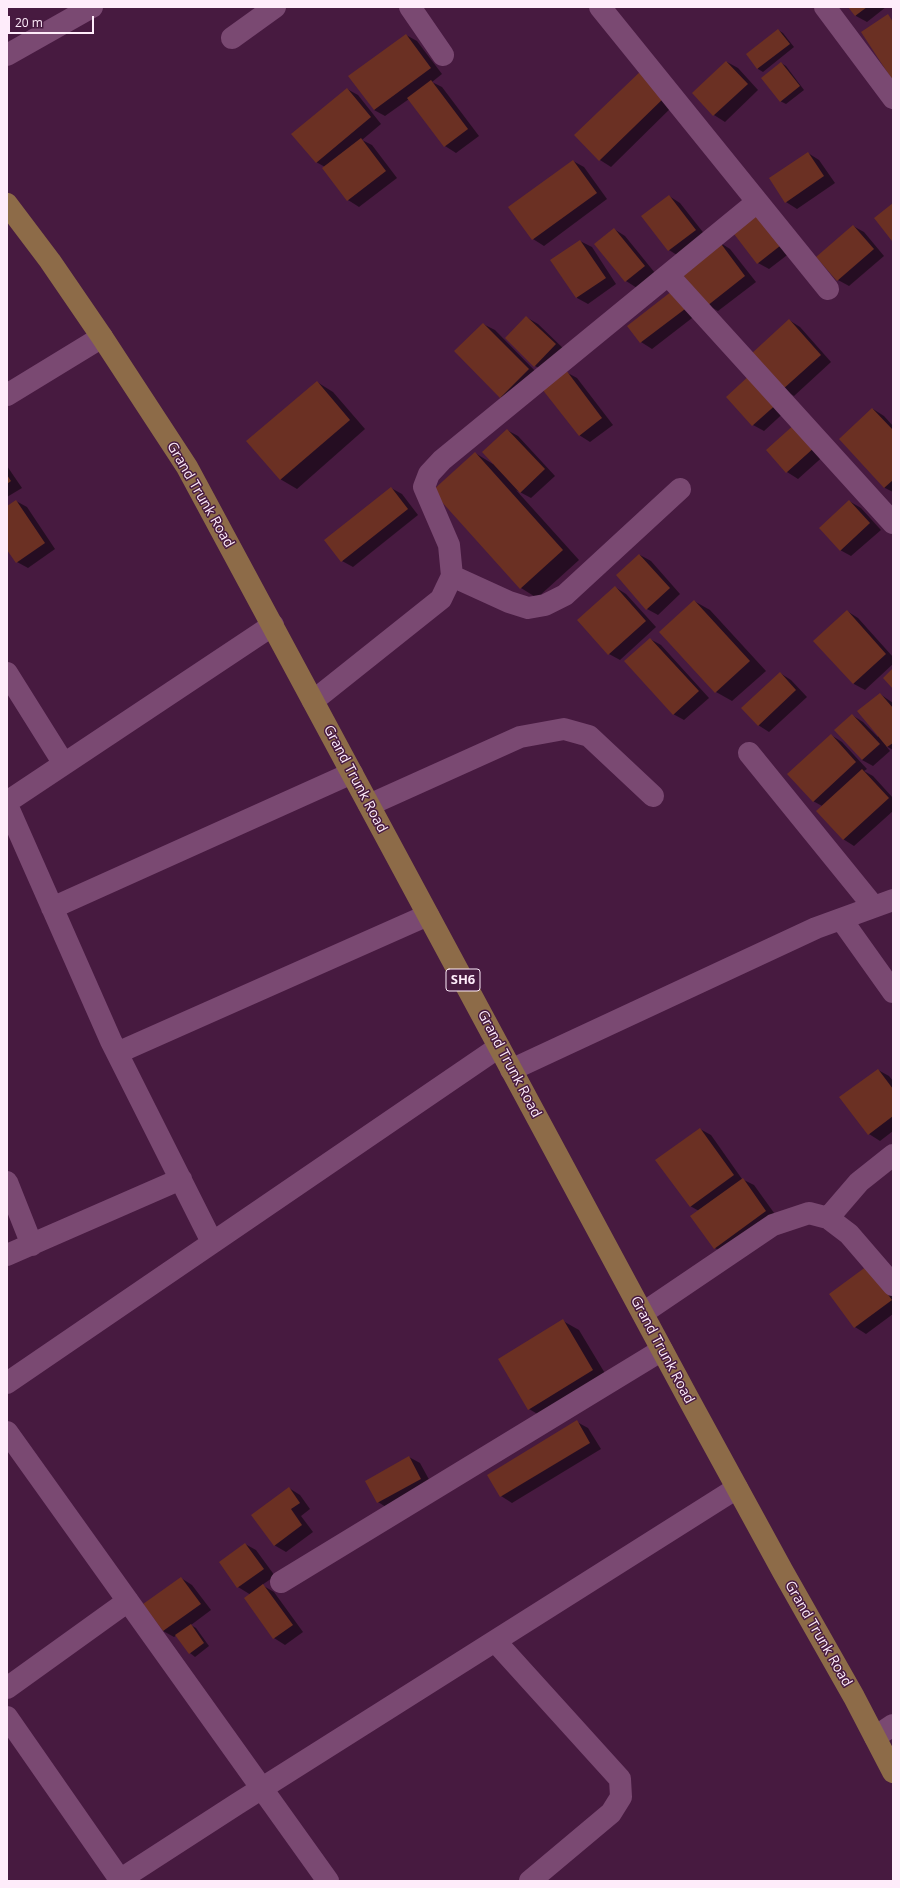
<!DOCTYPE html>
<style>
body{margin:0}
#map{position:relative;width:900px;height:1888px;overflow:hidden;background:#471a40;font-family:"Open Sans",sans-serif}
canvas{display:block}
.frame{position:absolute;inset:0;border:8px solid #feecfa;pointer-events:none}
.scale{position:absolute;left:8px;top:16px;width:86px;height:18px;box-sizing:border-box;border:2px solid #feecfa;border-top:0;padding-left:5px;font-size:12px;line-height:14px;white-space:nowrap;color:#feecfa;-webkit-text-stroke:3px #471a40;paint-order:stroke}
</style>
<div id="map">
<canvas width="900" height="1888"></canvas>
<div class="frame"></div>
<div class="scale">20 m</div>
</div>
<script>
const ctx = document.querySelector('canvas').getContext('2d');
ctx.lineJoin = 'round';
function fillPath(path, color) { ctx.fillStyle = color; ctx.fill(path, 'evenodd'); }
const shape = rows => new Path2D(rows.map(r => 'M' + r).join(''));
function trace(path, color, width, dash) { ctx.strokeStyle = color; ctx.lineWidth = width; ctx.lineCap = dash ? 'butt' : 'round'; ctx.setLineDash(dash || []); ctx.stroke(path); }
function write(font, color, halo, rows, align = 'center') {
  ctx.font = font + ' "Open Sans",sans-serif'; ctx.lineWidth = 3; ctx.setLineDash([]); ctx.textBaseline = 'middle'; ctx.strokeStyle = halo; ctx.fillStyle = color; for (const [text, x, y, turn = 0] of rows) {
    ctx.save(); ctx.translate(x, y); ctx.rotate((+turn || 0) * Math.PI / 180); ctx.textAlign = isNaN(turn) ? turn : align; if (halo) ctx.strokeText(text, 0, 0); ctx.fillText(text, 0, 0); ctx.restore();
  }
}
fillPath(shape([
 [849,7,886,7,867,22,856,16],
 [778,30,783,33,794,47,763,72,758,69,747,54],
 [406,35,417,41,442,74,432,82,442,87,479,136,456,153,445,146,409,99,385,116,374,110],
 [727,62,738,68,758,90,725,122,714,115,694,93],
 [781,63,786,66,804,90,786,104,780,101],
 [655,75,679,100,611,167,600,160,575,135],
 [347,89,358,95,381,124,362,140,372,145,397,178,359,207,348,200,323,168,325,167,316,162],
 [808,153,819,160,835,183,797,209,786,202],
 [573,161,584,167,607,199,544,246,533,239],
 [669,196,680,203,706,236,680,257,669,250],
 [759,210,795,249,769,269,758,263],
 [853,226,864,232,884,256,849,286,838,280],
 [614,229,625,236,655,273,637,288,626,281],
 [580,241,592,247,616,284,588,304,577,298,551,261],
 [719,242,730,249,756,282,718,311,707,305],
 [672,293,696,315,652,349,641,342,629,326],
 [526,317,538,324,566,351,546,372,535,366],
 [789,320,800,327,831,362,794,396,783,389],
 [483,324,495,330,540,376,512,403,501,397,455,351],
 [566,372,577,378,613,425,590,442,579,435],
 [764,380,789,408,764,431,753,425],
 [317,382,333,392,365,429,297,489,280,479],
 [873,409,884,416,893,426,893,492,885,488,840,439],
 [507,430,518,436,555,476,531,498,516,490,579,560,537,598,521,588,433,491,475,453,493,464],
 [807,431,827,453,798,479,787,472,767,450],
 [7,466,22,488,7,497],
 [391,488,402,494,418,515,353,567,342,561],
 [16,501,27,507,55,549,28,568,17,562,7,548,7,507],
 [849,501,861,508,881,530,851,556,840,550],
 [640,555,651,561,680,594,658,615,647,609],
 [615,587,626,594,656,627,620,660,609,654],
 [694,601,710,610,766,671,732,701,716,692],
 [847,611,858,618,893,657,893,664,865,690,854,684,814,641],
 [650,639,661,645,709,698,684,720,673,714],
 [780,673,791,680,807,697,769,732,758,725],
 [880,694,893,703,893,750,886,746,890,751,873,766,862,760,852,715,863,722,878,737],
 [831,735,842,742,867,769,864,771,873,776,893,798,893,811,854,846,843,839,822,806,813,801],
 [878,1070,889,1076,893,1081,893,1131,880,1141,869,1134],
 [700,1129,711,1135,742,1179,754,1185,777,1217,726,1255,715,1248,699,1211,690,1206],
 [831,1294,893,1294,893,1314,866,1334,855,1327],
 [563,1321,579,1330,609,1380,546,1419,529,1409,499,1359],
 [577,1422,588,1428,601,1449,512,1503,501,1496,488,1475],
 [409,1457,420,1463,432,1485,389,1509,378,1502,366,1481],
 [289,1488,300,1495,310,1509,301,1516,313,1532,286,1552,274,1545],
 [245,1544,256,1550,275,1576,262,1585,274,1592,303,1632,285,1645,274,1638,251,1595,238,1587,220,1562],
 [181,1578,192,1585,211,1610,191,1625,196,1628,209,1646,195,1657,190,1653,177,1635,174,1637,163,1631]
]), '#0007');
fillPath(shape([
 [848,7,867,7,855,16],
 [888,14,893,22,893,81,861,32],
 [778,29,790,44,757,69,746,54],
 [406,34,431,68,374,110,348,76],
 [726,61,748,84,713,116,692,93],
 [781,62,800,86,780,102,761,78],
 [644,68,669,93,599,161,574,135],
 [431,80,468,129,444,147,407,98],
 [347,88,371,117,316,163,291,134],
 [361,138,386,171,347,201,322,168],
 [808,152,824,176,785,203,769,178],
 [573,160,597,193,532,240,508,207],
 [669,195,696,230,668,251,641,216],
 [893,203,893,240,892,241,874,218],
 [759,209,785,242,757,264,731,230],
 [853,225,874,249,837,281,816,257],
 [614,228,645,266,625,282,594,244],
 [580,240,606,278,576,298,550,260],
 [719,241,745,276,707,306,680,271],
 [672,291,685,309,640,343,627,326],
 [526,316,556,344,534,367,505,338],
 [789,319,821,355,782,390,750,355],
 [483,323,529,369,500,398,454,351],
 [566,370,602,418,579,436,542,389],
 [752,373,779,402,752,426,726,397],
 [317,381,350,420,280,480,246,441],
 [872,408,893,430,893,480,884,488,839,439],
 [796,423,816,446,786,473,766,450],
 [507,429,545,469,520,493,482,452],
 [475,452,563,550,520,589,432,491],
 [7,475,11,481,7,484],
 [391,487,408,509,341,562,324,540],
 [16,500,45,543,16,563,7,550,7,506],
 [849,500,870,523,840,551,819,528],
 [639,554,670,588,646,610,616,575],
 [615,586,646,621,608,655,577,620],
 [694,600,750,661,715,693,659,632],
 [847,610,886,654,853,684,813,641],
 [650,638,699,691,673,715,624,661],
 [893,668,893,689,883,678],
 [780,672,796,690,758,726,741,708],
 [880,693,893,708,893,743,887,747,857,711],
 [852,714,880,744,862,760,834,730],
 [831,734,856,762,813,802,787,774],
 [862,769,889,798,843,840,816,811],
 [878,1069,893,1089,893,1116,868,1135,839,1097],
 [700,1128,734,1175,690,1207,655,1160],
 [743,1178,766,1211,714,1249,690,1216],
 [867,1266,892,1300,854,1328,829,1294],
 [563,1319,593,1370,528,1410,498,1359],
 [577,1420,590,1443,500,1497,487,1475],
 [409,1456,421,1479,377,1503,365,1481],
 [289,1487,300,1503,291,1509,302,1525,274,1546,251,1515],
 [245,1543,264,1569,237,1588,219,1562],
 [181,1577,201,1604,163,1631,143,1604],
 [263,1584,293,1625,273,1639,244,1598],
 [191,1624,204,1643,189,1654,175,1635]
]), '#6b3023');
trace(shape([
 [410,7,443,55],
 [600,7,828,289],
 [825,7,893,98],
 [232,38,275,7],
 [7,55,92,7],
 [668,275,893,523],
 [7,395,102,337],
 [452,576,509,602,528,608,545,605,565,595,680,489],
 [7,673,64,764],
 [313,701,441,599,452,576,449,545,424,487,429,474,442,460,757,202],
 [749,753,874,907],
 [7,802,273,625],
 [7,805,111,1041,212,1242],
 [369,805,520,737,564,729,589,736,653,796],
 [52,908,352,773],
 [841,919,893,992],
 [117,1053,428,915],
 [511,1070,816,928,893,900],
 [7,1182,32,1245],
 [828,1218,859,1182,893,1155],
 [7,1255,181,1179],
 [643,1313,773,1225,809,1213,828,1218,849,1234,893,1285],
 [7,1383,499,1047],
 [7,1432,328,1881],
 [281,1582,662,1350],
 [495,1641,620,1779,621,1797,611,1813,530,1881],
 [7,1688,128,1601],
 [7,1717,121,1881],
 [875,1737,893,1725],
 [118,1881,237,1804,737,1488]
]), '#7a4972', 22);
trace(shape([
 [7,204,50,261,102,337,187,467,688,1398,782,1570,854,1697,893,1772]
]), '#8d6b48', 22);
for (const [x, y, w] of [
 [463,980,34]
]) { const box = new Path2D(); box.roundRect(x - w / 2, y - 11, w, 22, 3); ctx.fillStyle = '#471a40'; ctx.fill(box); trace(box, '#feecfa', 1); }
write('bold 13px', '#feecfa', null, [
 ["SH6",463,980]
]);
write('14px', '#feecfa', '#471a40', [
 ["Grand Trunk Road",200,495,60],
 ["Grand Trunk Road",355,779,62],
 ["Grand Trunk Road",509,1064,62],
 ["Grand Trunk Road",662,1350,62],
 ["Grand Trunk Road",818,1634,60]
]);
</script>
